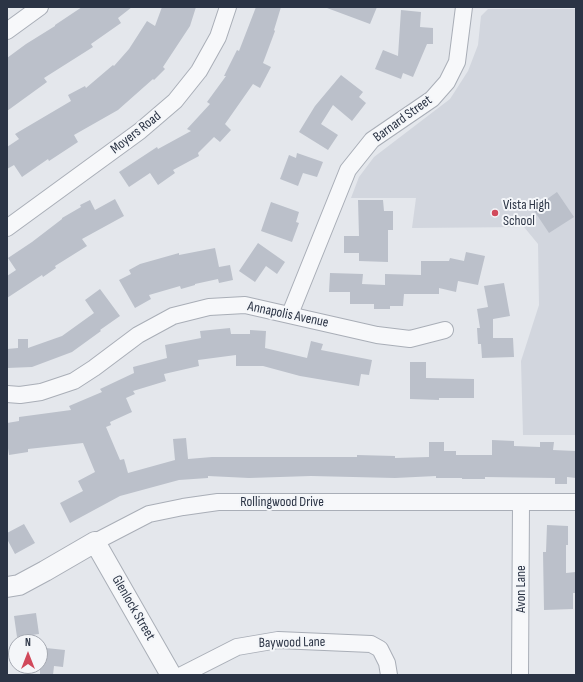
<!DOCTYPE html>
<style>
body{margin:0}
#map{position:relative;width:583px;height:682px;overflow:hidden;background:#e4e7ec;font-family:"Sofia Sans Condensed",sans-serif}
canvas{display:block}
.frame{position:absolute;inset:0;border:8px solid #2b3445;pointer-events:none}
.north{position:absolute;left:8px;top:634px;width:40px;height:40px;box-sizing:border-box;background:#f4f6f9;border:1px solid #a4a8b1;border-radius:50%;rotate:0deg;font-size:11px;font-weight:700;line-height:16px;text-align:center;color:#2b3445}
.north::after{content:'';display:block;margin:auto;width:14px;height:18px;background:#d1495b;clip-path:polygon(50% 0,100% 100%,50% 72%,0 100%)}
</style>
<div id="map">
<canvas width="583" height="682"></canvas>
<div class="frame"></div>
<div class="north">N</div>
</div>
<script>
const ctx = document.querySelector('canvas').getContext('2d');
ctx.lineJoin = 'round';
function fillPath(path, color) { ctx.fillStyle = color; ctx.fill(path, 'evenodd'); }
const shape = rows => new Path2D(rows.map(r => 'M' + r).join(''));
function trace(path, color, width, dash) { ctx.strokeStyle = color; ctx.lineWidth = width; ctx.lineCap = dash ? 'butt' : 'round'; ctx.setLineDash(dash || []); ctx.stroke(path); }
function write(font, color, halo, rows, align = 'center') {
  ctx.font = font + ' "Sofia Sans Condensed",sans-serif'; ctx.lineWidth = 4; ctx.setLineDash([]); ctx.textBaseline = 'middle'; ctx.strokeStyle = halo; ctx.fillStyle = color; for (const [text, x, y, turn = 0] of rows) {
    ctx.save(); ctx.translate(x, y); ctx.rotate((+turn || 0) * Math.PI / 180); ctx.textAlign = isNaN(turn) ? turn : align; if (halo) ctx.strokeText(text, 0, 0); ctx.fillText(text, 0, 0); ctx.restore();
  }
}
fillPath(shape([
 [488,9,576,9,576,435,523,435,521,361,539,305,538,244,524,227,412,228,416,198,351,198,359,177,374,157,450,99,468,71,478,45,481,16]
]), '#d2d6de');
fillPath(shape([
 [82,7,132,7,118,18,121,23,91,44,93,47,44,78,47,82,7,111,7,58,26,44,55,26,55,25],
 [162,7,196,7,190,26,163,67,165,69,154,80,153,79,118,110,74,135,78,142,49,161,48,159,22,177,14,165,7,169,7,147,19,139,15,134,71,101,68,95,85,86,86,88,113,65,114,66,129,49,147,21,155,26],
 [256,7,281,7,274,30,275,31,263,63,271,67,260,88,253,84,225,124,231,130,220,142,214,137,198,153,199,156,173,170,175,173,158,185,150,173,129,187,119,172,157,147,158,149,191,131,187,129,210,104,207,102,226,76,224,76,237,50,239,51],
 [327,7,377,7,370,24,327,8],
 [401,10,421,12,420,27,433,28,433,44,427,44,413,77,403,73,401,79,375,69,383,50,398,56],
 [341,75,363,92,359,97,366,103,352,121,333,105,321,124,338,135,328,150,299,132,315,106],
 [297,153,323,162,317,177,303,173,298,186,280,179,289,155,296,158],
 [557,192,574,217,549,233,533,209],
 [115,199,124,216,82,239,87,246,55,266,56,268,43,277,42,275,7,298,7,276,16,270,8,258,32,242,62,219,62,218,81,207,80,205,90,200,95,210],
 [358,200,383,200,384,211,393,211,393,230,388,230,388,262,359,261,359,253,344,253,344,236,359,236],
 [271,202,299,212,296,222,299,223,292,242,261,231],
 [258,243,285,262,277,274,266,266,255,282,239,271],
 [215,248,219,267,230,265,233,280,219,283,218,279,195,284,195,285,181,289,180,286,149,295,151,299,135,308,119,280,131,274,129,270,140,264,179,253,179,255],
 [466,252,485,256,478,285,458,281,456,292,439,288,439,294,404,294,403,306,390,306,390,309,374,309,374,304,350,304,350,292,329,292,330,273,363,274,362,284,385,285,385,274,421,275,421,261,449,261,450,258,464,261],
 [504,283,510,316,493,319,493,338,513,338,514,357,482,358,481,344,478,344,477,328,480,328,477,309,488,307,484,286],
 [100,289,120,316,100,330,101,331,72,352,32,367,7,368,7,349,18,348,18,339,28,339,28,348,62,336,94,313,85,300],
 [230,328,231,334,250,334,250,330,266,331,265,348,307,358,311,341,323,344,321,350,372,360,369,375,361,374,359,386,300,376,263,366,236,366,236,355,198,360,199,366,164,374,166,381,133,391,135,394,126,398,132,412,110,422,111,425,106,427,120,460,124,459,128,473,175,460,173,439,186,438,188,459,212,457,357,457,357,455,395,456,395,458,429,457,429,442,444,442,444,451,456,451,456,455,492,455,492,440,514,441,514,446,540,447,540,442,554,442,553,450,576,451,576,478,567,477,567,484,555,484,555,478,485,477,485,479,462,479,462,478,436,478,436,476,395,478,311,476,249,478,208,476,208,478,179,480,120,496,70,523,60,503,83,491,78,481,95,472,83,443,28,449,28,452,9,455,7,441,7,423,19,421,19,417,71,410,69,406,102,392,100,389,134,373,133,367,167,358,165,345,201,338,200,331],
 [410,362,426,362,426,378,474,379,474,398,439,398,439,400,410,399],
 [24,524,35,543,15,554,7,539,7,533],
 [547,525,568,526,568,545,566,545,566,573,576,572,576,593,573,593,573,609,544,610,543,552,546,552],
 [36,613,39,634,17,637,14,616],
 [46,648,65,650,63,667,54,666,53,675,40,675,40,658,45,658]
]), '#bbc0ca');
const minor = shape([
 [7,31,40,7],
 [7,228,140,131,175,101,199,71,218,37,228,7],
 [290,314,348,170,372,140,432,99,447,82,457,62,464,7],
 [7,394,20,395,41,392,74,381,94,368,138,335,173,316,209,307,245,305,377,335,410,339,445,330],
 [95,542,149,514,183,507,218,502,576,502],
 [182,675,237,647,278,640,371,644,380,649,387,663,389,675],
 [520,675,521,503]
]);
const tertiary = shape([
 [7,587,19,585,45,571,95,542,171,675]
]);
trace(minor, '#a9aeb7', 18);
trace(tertiary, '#a9aeb7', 22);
trace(minor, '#f7f8fa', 16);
trace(tertiary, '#f7f8fa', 20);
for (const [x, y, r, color] of [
 [495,213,4,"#d1495b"]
]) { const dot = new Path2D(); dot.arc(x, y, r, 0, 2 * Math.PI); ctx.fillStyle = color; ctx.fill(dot); trace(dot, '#f4f6f9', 1.5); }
write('14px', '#2b3445', '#f4f6f9', [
 ["Barnard Street",403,119,-36],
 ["Moyers Road",136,133,-38],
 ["Annapolis Avenue",288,315,12],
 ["Rollingwood Drive",282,502],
 ["Avon Lane",521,589,-90],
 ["Glenlock Street",133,608,60],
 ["Baywood Lane",292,643,-1]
]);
write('14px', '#2b3445', '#f4f6f9', [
 ["Vista High",503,205],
 ["School",503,221]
], 'left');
</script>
